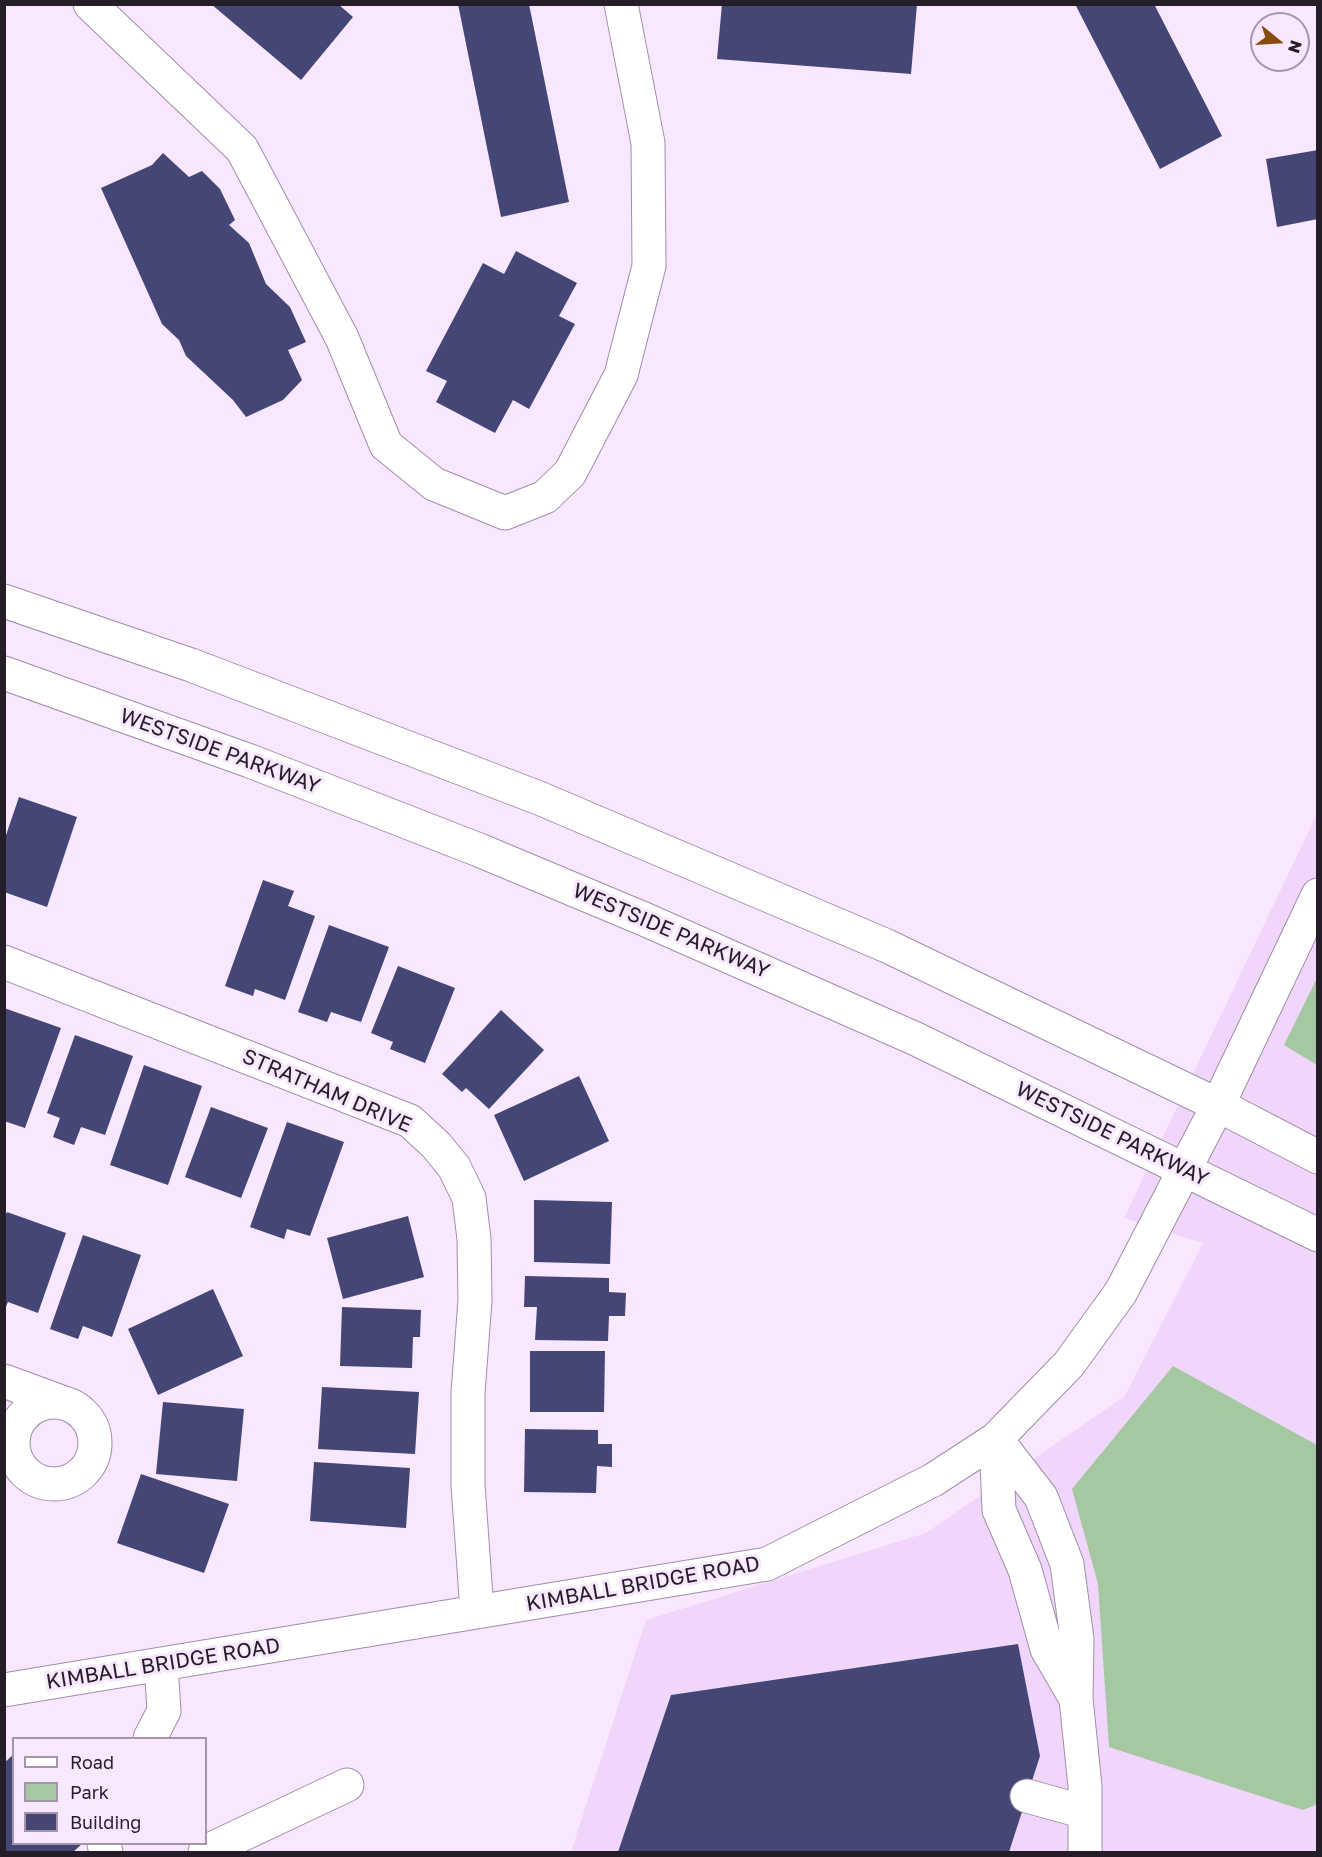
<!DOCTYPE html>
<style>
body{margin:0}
#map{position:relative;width:1322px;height:1857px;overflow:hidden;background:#f8e7ff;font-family:"Golos Text",sans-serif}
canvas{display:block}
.frame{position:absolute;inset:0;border:6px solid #251d28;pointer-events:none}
.legend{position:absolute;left:12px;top:1737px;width:195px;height:108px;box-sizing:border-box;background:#f8e7ff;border:2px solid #a496a9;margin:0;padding:8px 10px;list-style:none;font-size:18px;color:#251d28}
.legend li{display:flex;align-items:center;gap:12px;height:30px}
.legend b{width:30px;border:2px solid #a496a9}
.north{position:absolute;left:1250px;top:12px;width:60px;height:60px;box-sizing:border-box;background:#f8e7ff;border:2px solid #a496a9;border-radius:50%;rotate:108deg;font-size:16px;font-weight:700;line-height:24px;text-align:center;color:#251d28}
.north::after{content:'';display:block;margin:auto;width:21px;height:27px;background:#884b0a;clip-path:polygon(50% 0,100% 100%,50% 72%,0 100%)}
</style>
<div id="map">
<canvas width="1322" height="1857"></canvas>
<div class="frame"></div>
<ul class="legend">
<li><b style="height:8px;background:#fff"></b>Road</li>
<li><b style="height:16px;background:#a5c7a1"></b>Park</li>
<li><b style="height:16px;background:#444675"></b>Building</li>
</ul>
<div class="north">N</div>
</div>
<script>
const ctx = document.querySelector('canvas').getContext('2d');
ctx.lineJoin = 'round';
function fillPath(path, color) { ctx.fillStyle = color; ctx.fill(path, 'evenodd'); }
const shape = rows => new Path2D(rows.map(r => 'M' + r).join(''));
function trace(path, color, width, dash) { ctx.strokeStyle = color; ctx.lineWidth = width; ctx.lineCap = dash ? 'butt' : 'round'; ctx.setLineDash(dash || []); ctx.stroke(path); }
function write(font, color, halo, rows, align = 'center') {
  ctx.font = font + ' "Golos Text",sans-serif'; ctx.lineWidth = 6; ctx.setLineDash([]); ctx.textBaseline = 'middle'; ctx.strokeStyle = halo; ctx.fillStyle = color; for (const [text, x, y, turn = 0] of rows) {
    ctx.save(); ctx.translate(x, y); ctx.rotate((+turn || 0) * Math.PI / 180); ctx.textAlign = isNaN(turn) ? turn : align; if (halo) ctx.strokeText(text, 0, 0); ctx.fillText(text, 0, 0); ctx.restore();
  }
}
fillPath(shape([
 [1317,814,1317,1852,571,1852,646,1620,926,1533,1125,1396,1203,1243,1124,1218]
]), '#efd6fa');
fillPath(shape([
 [1317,978,1317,1065,1284,1045],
 [1173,1366,1317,1445,1318,1804,1303,1810,1109,1747,1098,1584,1072,1489]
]), '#a5c7a1');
fillPath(shape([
 [211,4,338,4,353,17,301,80],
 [458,4,529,4,569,202,501,217],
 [722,4,917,4,911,74,717,59],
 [1075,4,1154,4,1222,136,1160,169],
 [1318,150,1318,219,1277,227,1266,159],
 [163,153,189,177,202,171,220,189,235,220,229,225,249,243,266,284,290,307,306,342,288,350,302,380,283,400,246,417,233,400,186,356,179,340,162,324,101,188,152,165],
 [516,251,577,283,559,316,575,324,529,409,513,400,495,433,436,402,447,381,426,371,483,263,504,274],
 [19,797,77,817,47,907,4,892,4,841],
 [263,880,294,891,288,906,315,916,285,1000,255,989,253,996,225,986],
 [329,925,389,947,361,1022,331,1012,327,1022,298,1012],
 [398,966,455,988,425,1063,390,1049,393,1042,371,1033],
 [4,1008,61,1028,25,1128,4,1121],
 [501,1010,544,1050,489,1109,466,1088,462,1092,442,1074],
 [75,1035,133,1056,105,1135,81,1127,74,1145,53,1137,60,1118,47,1113],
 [144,1065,202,1086,168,1185,110,1165],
 [579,1076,609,1141,524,1181,494,1115],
 [211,1107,268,1128,241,1198,185,1177],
 [287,1122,344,1142,310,1236,287,1229,284,1239,250,1227],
 [534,1200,612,1202,610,1264,534,1262],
 [7,1212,66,1233,38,1313,8,1302,4,1311,4,1219],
 [408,1216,424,1277,343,1299,327,1238],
 [83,1235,141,1255,112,1337,83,1326,78,1339,50,1329],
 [525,1276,609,1278,609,1292,626,1293,625,1316,609,1316,608,1341,535,1340,537,1307,524,1307],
 [213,1289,243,1356,158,1395,128,1329],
 [342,1307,421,1310,420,1337,413,1337,412,1368,340,1366],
 [530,1351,605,1351,604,1412,530,1412],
 [322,1387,419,1392,415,1454,318,1449],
 [163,1402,244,1409,237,1481,156,1474],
 [525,1429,598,1430,598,1444,612,1444,612,1467,597,1466,596,1493,524,1492],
 [314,1462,410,1468,406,1528,310,1521],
 [141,1474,229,1504,204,1573,117,1543],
 [1018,1644,1040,1756,1009,1852,618,1852,671,1695],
 [14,1754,14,1844,82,1844,73,1852,4,1852,4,1763]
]), '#444675');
const minor = shape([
 [90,4,242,149,342,338,386,445,434,484,505,513,545,497,570,473,621,375,649,266,648,143,621,4],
 [4,962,410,1121,436,1145,454,1167,469,1198,474,1239,475,1300,468,1393,468,1485,477,1611],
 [4,1381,64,1403],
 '13 1443a41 41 0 1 1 82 0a41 41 0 1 1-82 0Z',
 [996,1439,1041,1497,1067,1564,1077,1639,1076,1699,1085,1786,1085,1852],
 [996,1439,999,1510,1025,1570,1047,1649,1076,1699],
 [4,1690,767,1564,933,1480,996,1439,1069,1364,1121,1292,1218,1105,1318,895],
 [150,1738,164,1711,161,1664],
 [1027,1796,1085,1812],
 [104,1844,106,1852],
 [205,1852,347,1785]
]);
const major = shape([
 [4,601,191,665,539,798,887,946,1218,1105,1318,1157],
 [4,673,250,761,479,850,644,919,916,1039,1318,1235]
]);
trace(minor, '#a08da8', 35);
trace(major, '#a08da8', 35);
trace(minor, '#fff', 33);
trace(major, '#fff', 33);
write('21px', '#251d28', '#f8e7ff', [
 ["WESTSIDE PARKWAY",220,751,20],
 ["WESTSIDE PARKWAY",671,931,23],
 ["STRATHAM DRIVE",327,1091,23],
 ["WESTSIDE PARKWAY",1112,1134,26],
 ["KIMBALL BRIDGE ROAD",643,1584,-10],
 ["KIMBALL BRIDGE ROAD",163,1664,-9]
]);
</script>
